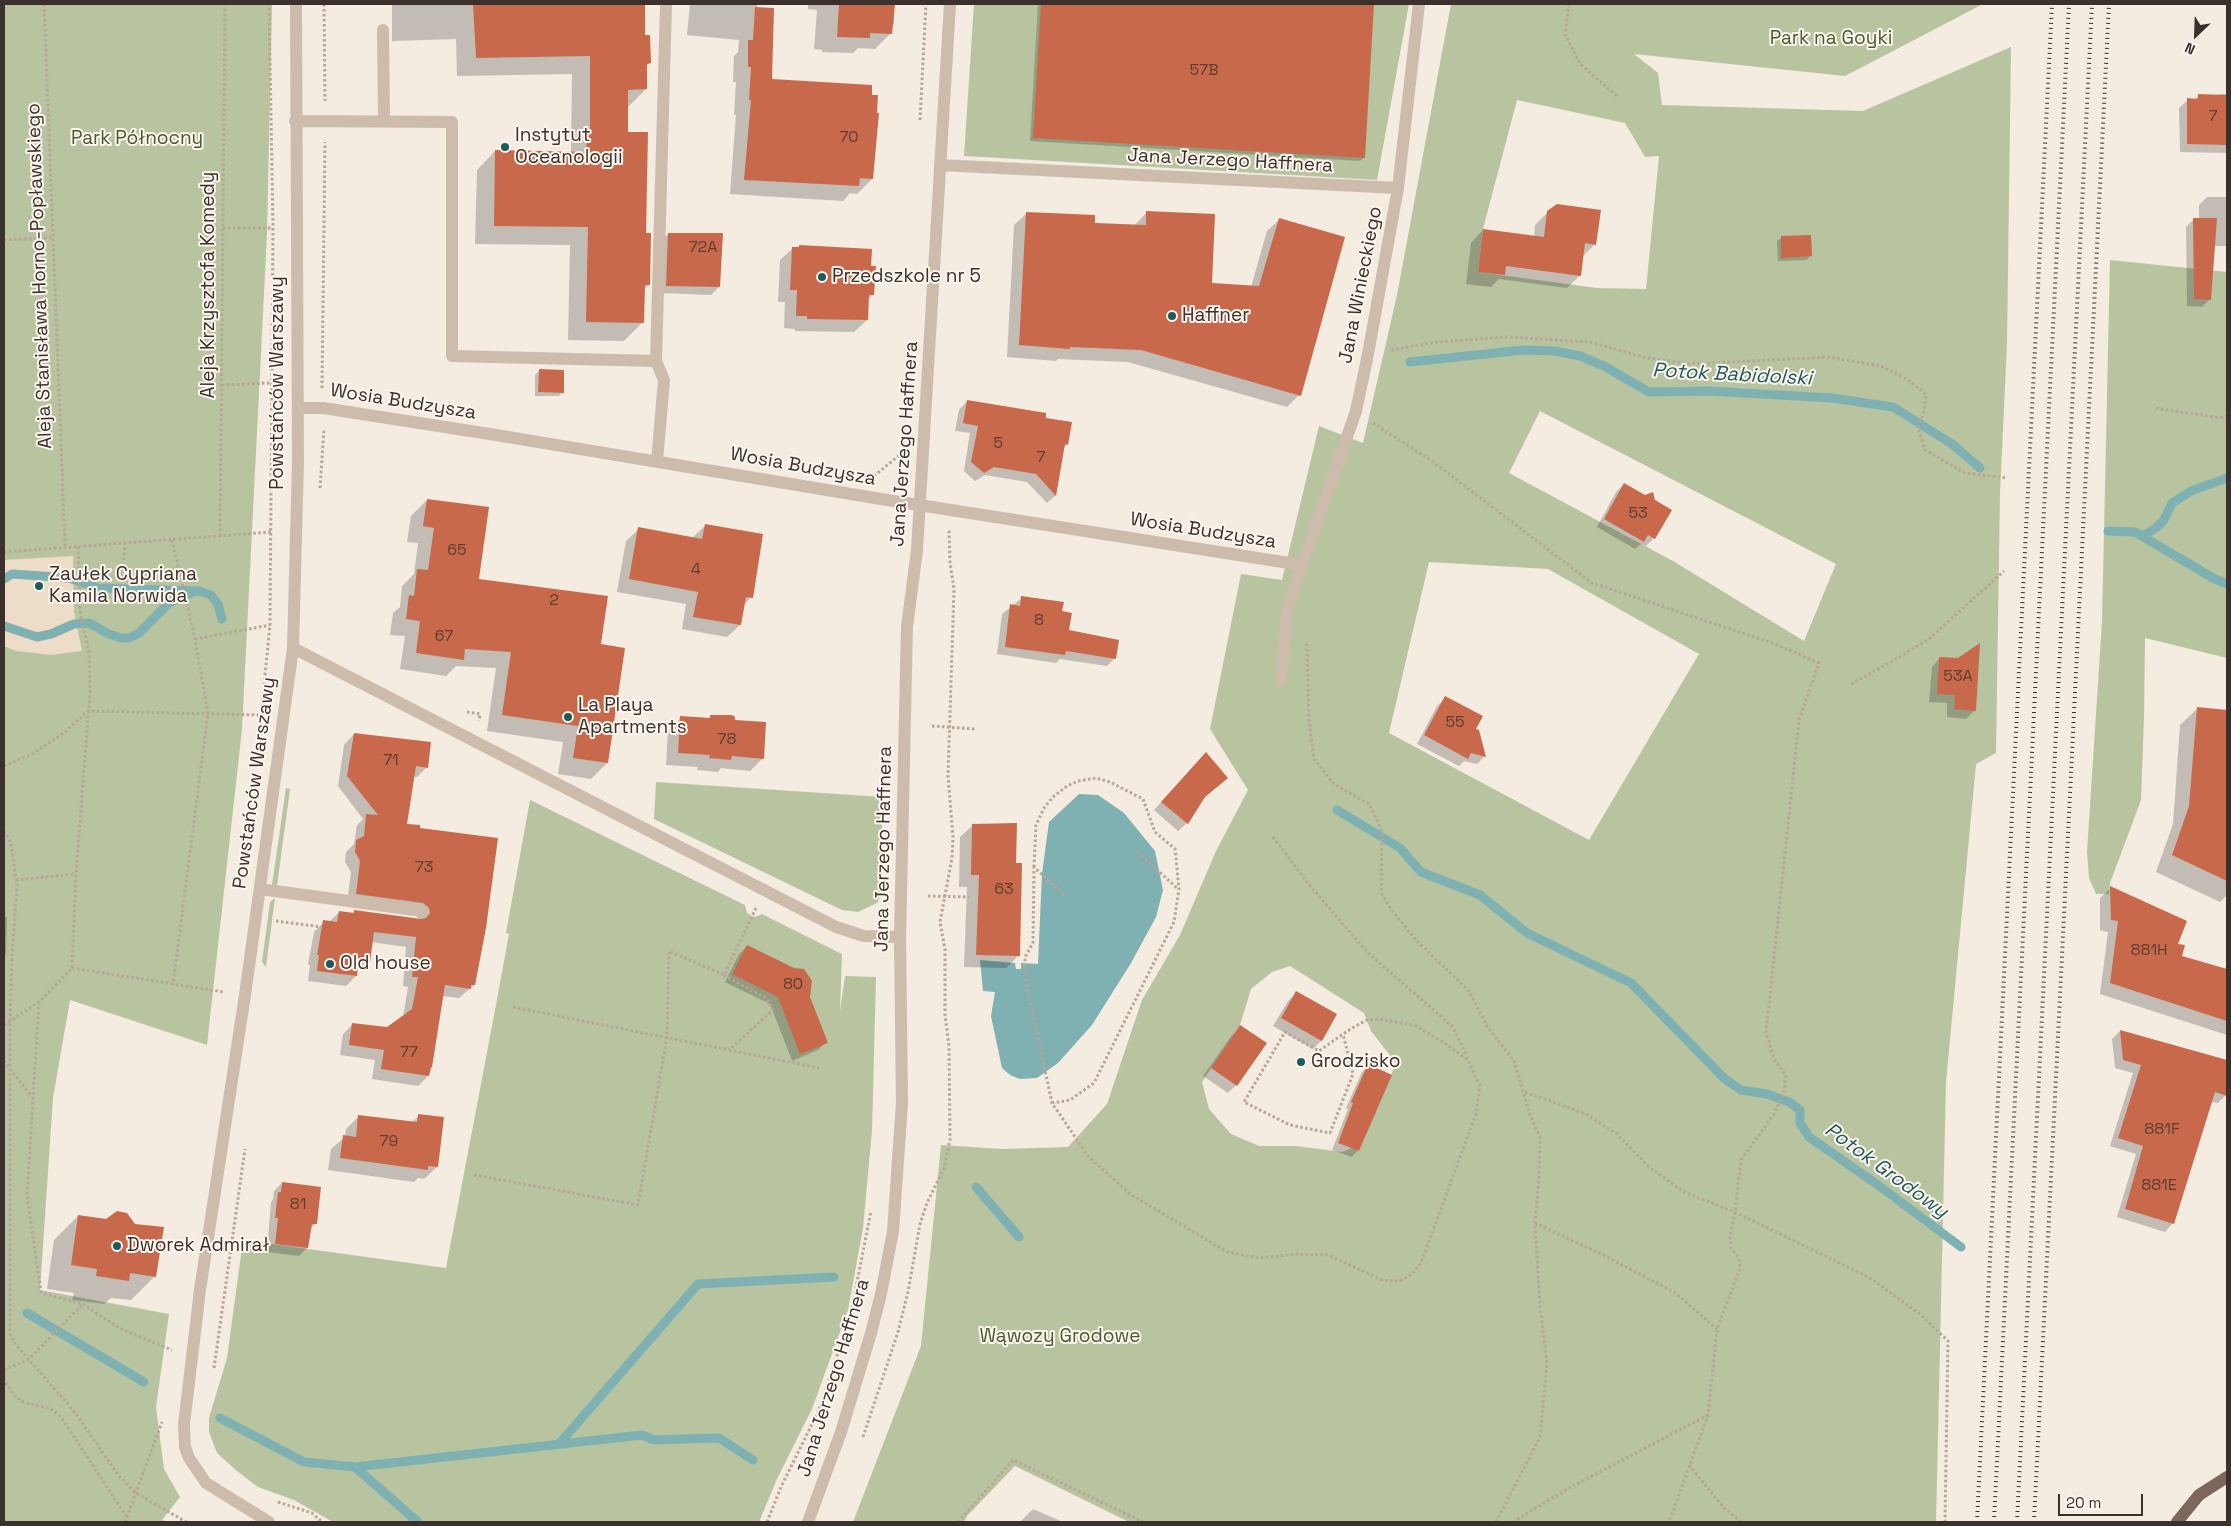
<!DOCTYPE html>
<meta charset="utf-8">
<style>
body{margin:0}
#map{position:relative;width:2231px;height:1526px;overflow:hidden;background:#f4ebe1;font-family:"Space Grotesk",sans-serif}
canvas{display:block}
.frame{position:absolute;inset:0;border:5px solid #3b302b;pointer-events:none}
.north{position:absolute;left:2171px;top:10px;width:50px;height:50px;-webkit-text-stroke:4px #fbf5ee;paint-order:stroke;rotate:204deg;font-size:14px;font-weight:700;line-height:20px;text-align:center;color:#3b302b}
.north::after{content:'';display:block;margin:auto;width:18px;height:22px;background:#3b302b;clip-path:polygon(50% 0,100% 100%,50% 72%,0 100%)}
.scale{position:absolute;left:2058px;top:1494px;width:85px;height:22px;box-sizing:border-box;border:2px solid #3b302b;border-top:0;padding-left:6px;font-size:15px;line-height:18px;white-space:nowrap;color:#3b302b;-webkit-text-stroke:4px #fbf5ee;paint-order:stroke}
</style>
<div id="map">
<canvas width="2231" height="1526"></canvas>
<div class="frame"></div>
<div class="north">N</div>
<div class="scale">20 m</div>
</div>
<script>
const ctx = document.querySelector('canvas').getContext('2d');
ctx.lineJoin = 'round';
function fillPath(path, color) { ctx.fillStyle = color; ctx.fill(path, 'evenodd'); }
const shape = rows => new Path2D(rows.map(r => 'M' + r).join(''));
function trace(path, color, width, dash) { ctx.strokeStyle = color; ctx.lineWidth = width; ctx.lineCap = dash ? 'butt' : 'round'; ctx.setLineDash(dash || []); ctx.stroke(path); }
function write(font, color, halo, rows, align = 'center') {
  ctx.font = font + ' "Space Grotesk",sans-serif'; ctx.lineWidth = 4; ctx.setLineDash([]); ctx.textBaseline = 'middle'; ctx.strokeStyle = halo; ctx.fillStyle = color; for (const [text, x, y, turn = 0] of rows) {
    ctx.save(); ctx.translate(x, y); ctx.rotate((+turn || 0) * Math.PI / 180); ctx.textAlign = isNaN(turn) ? turn : align; if (halo) ctx.strokeText(text, 0, 0); ctx.fillText(text, 0, 0); ctx.restore();
  }
}
fillPath(shape([
 [4,4,272,4,267,234,242,729,207,1045,70,1000,53,1098,50,1142,40,1290,169,1314,156,1407,164,1469,180,1497,162,1520,167,1522,4,1522],
 [974,4,1409,4,1377,180,964,156],
 [1451,4,1983,4,1845,76,1634,54,1658,73,1662,105,1863,111,2011,47,2007,344,2000,493,1996,753,1976,764,1946,1082,1936,1522,1129,1522,1015,1466,967,1516,964,1522,853,1522,921,1346,941,1145,1002,1149,1068,1147,1107,1104,1142,1000,1180,935,1216,851,1248,790,1210,729,1241,574,1282,580,1319,426,1363,443,1397,295],
 [1517,100,1625,123,1645,157,1659,156,1646,289,1597,288,1478,272,1483,229],
 [1540,411,1836,564,1804,641,1673,561,1509,473],
 [1429,562,1548,569,1699,654,1589,840,1389,733],
 [1290,966,1364,1013,1371,1031,1396,1063,1359,1151,1352,1148,1342,1152,1296,1146,1259,1146,1231,1134,1209,1109,1202,1082,1240,1025,1251,989,1272,972],
 [2110,260,2227,272,2227,658,2145,638,2144,717,2141,800,2110,883,2109,894,2096,894,2089,878,2087,852,2102,622],
 [656,782,883,797,880,897,877,903,858,912,842,910,654,819],
 [286,788,290,789,277,886,272,885],
 [530,800,745,905,747,913,752,916,755,917,762,914,842,954,840,1012,845,976,876,977,872,1131,863,1228,848,1310,812,1409,777,1479,759,1522,333,1522,294,1500,258,1487,237,1471,217,1453,209,1432,209,1418,227,1358,243,1240,446,1268,496,1005,509,934,506,933],
 [275,898,266,967,262,962,270,902]
]), '#b8c4a0');
fillPath(shape([
 [73,556,74,611,82,651,51,655,16,651,4,646,4,560]
]), '#ecdcc8');
fillPath(shape([
 [1079,794,1098,795,1124,813,1155,851,1163,890,1156,917,1131,963,1092,1025,1058,1063,1037,1078,1020,1079,1010,1075,1002,1068,991,1016,995,992,983,991,980,960,1015,963,1016,969,1021,969,1021,963,1038,964,1042,874,1049,822]
]), '#7fb0b2');
fillPath(shape([
 [392,4,644,4,644,36,650,63,645,67,646,89,627,108,627,134,645,234,649,285,643,290,643,322,624,341,568,340,570,245,475,244,477,170,495,151,571,153,572,74,457,76,456,39,392,41],
 [690,4,757,4,771,80,870,96,876,114,872,179,857,194,850,193,843,201,730,194,736,115,734,115,736,82,733,82,734,56,738,52,739,40,687,35],
 [808,4,894,4,894,23,891,33,875,49,858,48,853,53,822,52,822,50,814,49,817,10,808,9],
 [1038,4,1373,4,1364,158,1360,161,1030,141],
 [2220,94,2227,94,2227,153,2180,152,2179,108,2188,100,2194,100,2198,96,2218,96],
 [2207,197,2227,197,2227,246,2213,246,2210,299,2202,307,2187,306,2186,227,2194,219,2199,219,2199,205],
 [1147,212,1211,284,1251,287,1267,231,1280,219,1299,395,1287,407,1128,362,1058,359,1056,361,1007,357,1014,225,1027,213,1093,224,1135,225],
 [1548,212,1595,244,1582,257,1580,275,1567,288,1499,279,1491,287,1466,284,1471,243,1483,230,1534,237,1535,225],
 [668,234,719,287,711,295,659,293,660,242],
 [1781,238,1810,256,1807,260,1778,261,1777,241],
 [800,246,869,267,873,294,868,299,867,320,854,332,795,331,795,329,784,328,785,302,778,302,780,260,793,248],
 [539,371,562,392,559,396,535,396,535,375],
 [967,401,1044,419,1067,444,1063,449,1055,496,1047,503,1027,482,985,475,975,481,964,471,970,433,955,431,959,410],
 [1624,484,1654,538,1646,546,1641,544,1635,549,1597,527,1616,492],
 [427,500,478,580,600,645,607,763,591,779,558,774,563,742,487,731,496,668,456,666,446,676,400,669,405,636,390,635,393,613,400,607,402,586,414,574,418,543,407,542,411,516],
 [705,526,751,597,743,606,740,625,727,637,682,629,686,604,617,592,626,541,639,529,692,538],
 [1022,598,1061,612,1068,631,1115,658,1107,666,1060,659,1056,663,997,654,1002,614],
 [1940,658,1958,660,1974,711,1966,719,1947,717,1947,703,1929,702,1932,667],
 [1446,697,1474,729,1485,756,1477,764,1464,761,1459,766,1417,744,1437,706],
 [2197,709,2227,711,2227,895,2220,902,2156,872,2173,824,2180,725],
 [711,716,734,721,763,758,750,771,721,768,718,772,697,770,698,767,666,765,668,730,681,718,708,719],
 [354,734,427,767,417,777,413,777,405,825,474,985,459,998,442,996,428,1076,418,1086,372,1079,375,1060,340,1055,343,1034,353,1024,387,1029,403,1017,408,987,403,986,406,947,371,942,368,961,356,971,356,976,346,986,308,981,310,965,308,964,314,932,324,922,329,922,339,912,352,914,355,911,420,920,413,913,347,904,351,872,345,862,346,852,354,844,357,825,363,819,338,786,344,745],
 [1198,762,1202,799,1187,823,1178,831,1154,810],
 [973,825,1014,864,1019,955,1006,968,964,967,967,887,959,887,960,837],
 [2111,888,2176,944,2180,957,2225,970,2227,962,2227,1035,2100,994,2108,932,2100,930,2100,898],
 [4,917,7,917,6,954,4,956],
 [747,946,808,997,826,1042,818,1050,792,1061,770,1004,725,982,739,954],
 [1296,993,1336,1015,1321,1041,1313,1049,1273,1026,1288,1001],
 [1241,1026,1236,1085,1228,1093,1203,1076,1232,1035],
 [2120,1031,2227,1061,2226,1095,2218,1103,2211,1102,2173,1223,2165,1232,2117,1217,2136,1154,2110,1146,2133,1073,2115,1068,2112,1039],
 [1368,1066,1358,1150,1352,1157,1332,1150,1348,1109,1346,1108,1362,1072],
 [359,1116,412,1122,419,1116,437,1167,424,1179,418,1178,414,1182,328,1170,331,1149,345,1137,346,1129],
 [282,1183,315,1224,309,1230,307,1248,299,1256,267,1252,271,1202,273,1199,274,1191],
 [78,1216,107,1221,155,1276,131,1300,111,1298,104,1304,72,1300,74,1293,47,1289,54,1240],
 [1033,1509,1063,1522,1020,1522]
]), '#0003');
trace(shape([
 [1410,362,1523,350,1555,351,1580,356,1604,366,1649,392,1709,391,1832,398,1893,407,1952,444,1980,468],
 [2108,531,2135,532,2213,578,2227,584],
 [2143,536,2157,527,2164,520,2172,503,2191,491,2227,478],
 [4,579,12,574,69,578,98,588,199,591,211,595,218,604,222,619],
 [4,626,37,637,51,634,74,624,89,623,109,634,121,638,129,638,139,633,169,603,194,592],
 [1337,810,1400,848,1421,872,1480,895,1527,933,1631,983,1725,1079,1741,1090,1767,1094,1789,1102,1800,1110,1800,1123,1809,1137,1878,1185,1961,1247],
 [976,1187,1019,1237],
 [27,1313,144,1382],
 [220,1418,304,1462,355,1467,418,1522],
 [559,1444,698,1284,834,1277],
 [355,1467,642,1435,654,1440,719,1438,753,1460]
]), '#7fb0b2', 9);
fillPath(shape([
 [473,4,645,4,645,35,650,35,651,63,647,64,647,89,628,90,628,132,648,132,646,233,651,233,650,285,645,285,644,323,586,322,588,227,494,226,495,150,585,152,590,127,590,56,476,58],
 [839,4,895,4,892,34,870,33,870,38,837,37],
 [1041,4,1374,4,1365,158,1033,138],
 [755,7,774,8,772,79,872,85,872,95,878,95,877,113,879,113,873,179,860,178,859,186,744,180,751,100,749,100,751,67,748,67,748,40,753,40],
 [2198,94,2227,95,2227,145,2187,144,2187,98,2198,99],
 [1557,204,1601,210,1596,245,1585,243,1581,276,1506,266,1505,275,1478,272,1483,229,1544,237,1547,211],
 [1146,211,1215,214,1212,283,1259,286,1279,218,1345,237,1301,396,1141,350,1070,347,1070,349,1019,345,1026,212,1095,215,1095,223,1146,225],
 [2193,218,2217,218,2211,300,2194,299],
 [668,233,723,233,720,287,666,286],
 [1811,235,1812,256,1781,258,1781,236],
 [799,245,872,249,871,266,876,266,874,295,869,295,868,320,807,319,807,316,796,316,797,290,790,290,792,247,799,247],
 [539,369,564,370,564,393,538,392],
 [967,400,1046,413,1046,418,1072,422,1068,445,1065,444,1056,496,1036,474,994,467,984,473,971,462,978,426,963,423],
 [1624,483,1645,495,1653,492,1655,500,1672,510,1655,539,1648,535,1644,542,1604,519],
 [427,499,489,507,479,579,608,596,601,644,625,648,608,763,573,758,578,726,502,715,511,652,465,649,464,660,416,653,420,621,406,619,409,595,414,596,417,569,428,570,434,528,423,526],
 [705,524,763,534,753,598,746,597,741,625,693,617,698,592,629,579,638,527,702,539],
 [1021,596,1064,602,1062,611,1072,613,1069,630,1119,640,1116,659,1066,651,1065,655,1005,647,1010,604,1020,606],
 [1980,643,1976,711,1954,709,1955,695,1937,694,1939,657,1958,658],
 [1445,696,1483,716,1476,729,1479,730,1486,757,1471,753,1468,759,1424,735],
 [2197,707,2227,710,2227,881,2172,855,2189,806],
 [710,715,732,715,735,717,735,720,766,722,764,759,732,756,731,760,709,758,710,755,678,753,680,716,710,718],
 [354,733,431,742,428,768,416,766,407,824,420,825,420,828,498,838,486,928,475,985,471,985,471,989,445,985,432,1067,431,1068,429,1076,381,1069,384,1050,349,1045,352,1023,387,1027,412,1009,418,977,412,977,416,937,374,932,370,962,359,960,357,976,317,971,319,955,317,955,323,920,337,922,339,911,354,913,354,910,421,919,426,918,430,913,429,908,423,903,356,894,360,861,355,852,356,840,364,836,366,814,378,815,347,776],
 [1206,752,1228,778,1205,797,1188,824,1161,802],
 [1017,823,1016,863,1022,863,1020,956,976,955,979,875,971,875,972,824],
 [2110,886,2187,921,2178,944,2185,945,2182,956,2227,969,2227,1021,2110,983,2118,921,2111,920],
 [747,945,794,968,804,969,812,981,810,997,828,1043,800,1054,778,997,732,974],
 [1296,991,1337,1014,1322,1041,1281,1018],
 [1240,1025,1267,1043,1237,1086,1211,1068],
 [2120,1030,2227,1060,2227,1096,2215,1092,2174,1224,2125,1209,2143,1146,2118,1138,2141,1065,2123,1060],
 [1368,1064,1392,1075,1359,1151,1338,1143,1353,1103,1351,1102],
 [418,1114,444,1117,438,1167,428,1166,428,1170,340,1158,343,1135,356,1137,358,1115,417,1122],
 [282,1182,321,1187,317,1224,312,1224,308,1248,275,1244,278,1218,275,1218,278,1192,281,1192],
 [117,1211,127,1213,135,1224,164,1227,156,1277,130,1273,129,1281,96,1276,97,1269,71,1265,78,1215,106,1219]
]), '#c8694b');
trace(shape([
 [44,4,65,547],
 [324,4,325,101],
 [1569,4,1565,35,1581,65,1618,97],
 [1836,4,1843,4],
 [920,120,926,4],
 [223,228,272,228],
 [4,240,52,238],
 [1391,350,1438,342,1507,337,1590,342,1647,358,1689,364,1827,357,1881,366,1908,380,1926,394,1924,411,1918,427,1925,450,1965,473,2007,478],
 [222,385,271,383],
 [322,388,325,142],
 [2156,408,2220,418,2227,416],
 [1373,423,1432,461,1592,583,1775,644,1819,663,1799,720,1766,1033,1775,1061,1786,1075,1784,1092,1774,1114,1741,1160,1735,1212,1730,1235,1731,1248,1739,1258,1740,1269,1717,1329,1708,1415,1669,1522],
 [874,476,902,453],
 [320,488,324,429],
 [220,536,225,4],
 [172,540,195,639,208,713,173,985],
 [4,552,271,532],
 [124,560,125,543],
 [195,639,270,625],
 [1307,644,1309,722,1314,759,1334,784,1369,804,1382,831,1381,893,1393,912,1417,941,1469,991,1487,1026,1514,1061,1530,1115,1540,1137,1539,1177,1535,1223,1540,1306,1547,1363,1540,1437,1496,1522],
 [1851,684,1884,666,1929,639,2004,571],
 [262,705,270,625,273,228,269,4],
 [467,712,480,714,479,721],
 [932,726,975,729],
 [4,766,32,754,61,735,88,711,261,715],
 [4,831,11,843,17,887,12,955,10,1023,10,1334,16,1345,74,1411,118,1475,136,1493,186,1522],
 [1273,837,1311,887,1368,953,1453,1027,1468,1059],
 [1138,852,1178,889],
 [1034,867,1036,825,1044,808,1053,797,1067,786,1078,781,1096,778,1110,782,1143,799,1155,832,1175,849,1179,889,1174,922,1094,1083,1070,1100,1053,1103],
 [16,880,76,874],
 [1064,895,1034,867,1033,943,1025,957,1025,963,1027,986,1052,1103,1088,1156,1130,1194,1227,1252,1260,1258,1296,1254,1329,1255,1382,1280,1400,1281,1412,1274,1421,1263,1476,1114,1480,1086,1468,1060,1446,1044,1414,1025,1378,1019,1367,1020,1354,1027,1343,1034,1319,1051,1285,1032,1244,1102,1290,1125,1330,1133,1353,1074,1343,1034],
 [928,896,969,897],
 [276,921,322,927],
 [72,968,224,992],
 [724,975,767,999,773,1010,729,1050],
 [39,1002,27,1195,41,1292,45,1294,83,1304,119,1328,172,1350],
 [513,1007,819,1068],
 [4,1025,39,1002,72,968,76,874,90,691,89,653,80,611,78,546],
 [4,1061,31,1096],
 [1525,1092,1586,1114,1617,1134,1648,1166,1684,1192,1735,1212,1870,1278,1920,1314,1948,1341,1945,1522],
 [474,1175,638,1205,667,1037,669,951,724,975,756,908],
 [1535,1223,1599,1253,1674,1292,1717,1329],
 [214,1368,245,1149],
 [4,1370,29,1359,83,1304],
 [4,1378,6,1384,16,1397,25,1403,49,1408,61,1417,126,1516],
 [863,1437,898,1332,908,1292,920,1224,927,1203,944,1168,950,1140,949,1046,945,1015,945,949,940,922,952,858,953,837,948,776,954,589,950,563,949,530],
 [1689,1465,1724,1508,1742,1522],
 [278,1502,312,1513,322,1522],
 [125,1522,162,1422],
 [767,1522,781,1487,819,1410,851,1313,871,1211],
 [958,1522,1013,1460,1143,1522],
 [1513,1522,1569,1488,1708,1415]
]), '#b9a596', 3, [2.5, 2.5]);
trace(shape([
 [383,30,384,122],
 [295,121,452,122,452,356,656,361,666,4],
 [940,165,1398,188],
 [656,361,664,380,657,461],
 [298,408,323,408,496,435,887,500,1302,565],
 [293,648,836,927,864,936,900,937],
 [1281,680,1287,608,1356,411,1368,354,1398,188,1419,4],
 [260,889,422,911],
 [269,1522,206,1483,189,1458,185,1447,184,1424,200,1290,245,995,293,648,298,462,296,4],
 [808,1522,841,1432,871,1333,881,1294,893,1231,902,1103,900,937,907,627,917,550,950,4]
]), '#cdbbac', 12);
trace(shape([
 [2177,1522,2199,1495,2227,1477]
]), '#7d675c', 12);
trace(shape([
 [1977,1522,2052,4],
 [1994,1522,2069,4],
 [2017,1522,2092,4],
 [2034,1522,2109,4]
]), '#3b302b', 4, [1, 4]);
for (const [x, y, r, color] of [
 [505,147,5,"#1f5a5e"],
 [822,277,5,"#1f5a5e"],
 [1172,316,5,"#1f5a5e"],
 [39,586,5,"#1f5a5e"],
 [568,717,5,"#1f5a5e"],
 [330,964,5,"#1f5a5e"],
 [1301,1062,5,"#1f5a5e"],
 [117,1246,5,"#1f5a5e"]
]) { const dot = new Path2D(); dot.arc(x, y, r, 0, 2 * Math.PI); ctx.fillStyle = color; ctx.fill(dot); trace(dot, '#fbf5ee', 2); }
write('16px', '#5e3e33', null, [
 ["57B",1204,71],
 ["7",2213,117],
 ["70",849,138],
 ["72A",703,248],
 ["5",998,444],
 ["7",1041,458],
 ["53",1638,514],
 ["65",457,551],
 ["4",696,570],
 ["2",554,601],
 ["8",1039,621],
 ["67",444,637],
 ["53A",1958,677],
 ["55",1455,723],
 ["78",727,740],
 ["71",391,761],
 ["73",424,868],
 ["63",1004,890],
 ["881H",2149,951],
 ["80",793,985],
 ["77",409,1053],
 ["881F",2162,1130],
 ["79",389,1142],
 ["881E",2159,1186],
 ["81",298,1205]
]);
write('19px', '#4a5a2e', '#fbf5ee', [
 ["Park na Goyki",1831,39],
 ["Park Północny",137,139],
 ["Wąwozy Grodowe",1060,1337]
]);
write('19px', '#3b302b', '#fbf5ee', [
 ["Instytut",515,136],
 ["Oceanologii",515,158],
 ["Przedszkole nr 5",832,277],
 ["Haffner",1182,316],
 ["Zaułek Cypriana",49,575],
 ["Kamila Norwida",49,597],
 ["La Playa",578,706],
 ["Apartments",578,728],
 ["Old house",340,964],
 ["Grodzisko",1311,1062],
 ["Dworek Admirał",127,1246]
], 'left');
write('19px', '#3b302b', '#fbf5ee', [
 ["Jana Jerzego Haffnera",1230,161,3],
 ["Aleja Stanisława Horno-Popławskiego",40,276,-92],
 ["Aleja Krzysztofa Komedy",209,285,-90],
 ["Jana Winieckiego",1361,285,-79],
 ["Powstańców Warszawy",278,383,-90],
 ["Wosia Budzysza",403,402,9],
 ["Jana Jerzego Haffnera",905,444,-86],
 ["Wosia Budzysza",803,467,10],
 ["Wosia Budzysza",1203,531,9],
 ["Powstańców Warszawy",255,783,-82],
 ["Jana Jerzego Haffnera",884,849,-89],
 ["Jana Jerzego Haffnera",834,1378,-73]
]);
write('italic 20px', '#1f5a5e', '#fbf5ee', [
 ["Potok Babidolski",1732,375,3],
 ["Potok Grodowy",1886,1171,36]
]);
</script>
